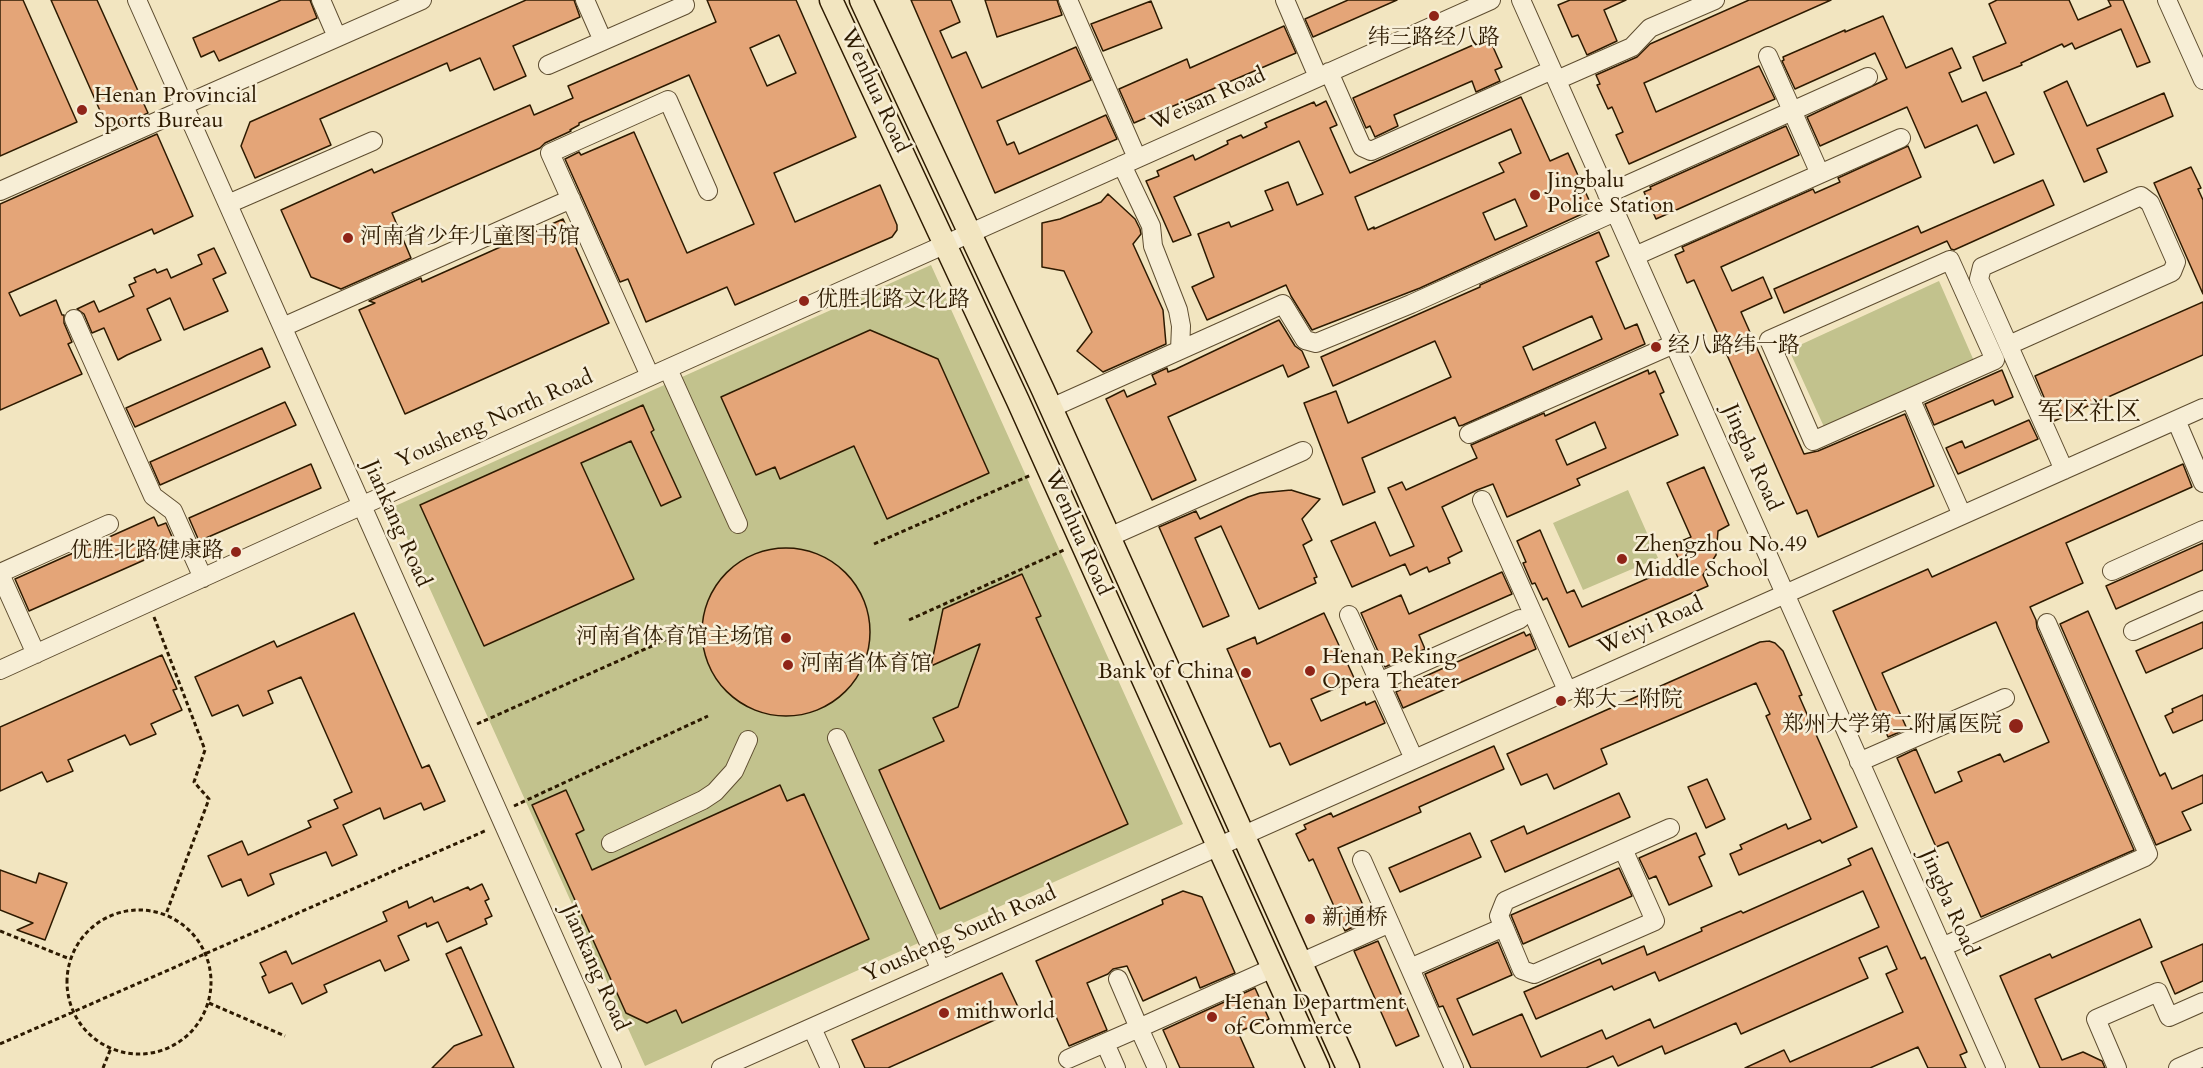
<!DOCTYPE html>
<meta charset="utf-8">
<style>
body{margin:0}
canvas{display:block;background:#f2e5c0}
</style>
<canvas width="2203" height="1068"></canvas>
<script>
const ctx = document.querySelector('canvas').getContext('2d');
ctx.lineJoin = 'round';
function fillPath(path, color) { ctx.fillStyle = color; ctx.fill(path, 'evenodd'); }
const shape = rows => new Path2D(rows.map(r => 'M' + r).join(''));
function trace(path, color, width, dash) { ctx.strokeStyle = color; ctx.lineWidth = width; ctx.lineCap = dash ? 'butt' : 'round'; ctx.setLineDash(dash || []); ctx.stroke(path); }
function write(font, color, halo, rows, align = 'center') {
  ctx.font = font + ' Cardo,"Noto Serif SC",serif'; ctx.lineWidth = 5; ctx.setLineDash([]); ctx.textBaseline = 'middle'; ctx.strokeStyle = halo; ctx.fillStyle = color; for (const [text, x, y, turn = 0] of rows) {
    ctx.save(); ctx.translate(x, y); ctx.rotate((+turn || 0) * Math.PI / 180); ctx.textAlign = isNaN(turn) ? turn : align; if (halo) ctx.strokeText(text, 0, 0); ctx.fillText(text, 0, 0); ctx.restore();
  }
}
fillPath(shape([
 [931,265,1183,824,645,1066,393,507],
 [1939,281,1974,361,1825,429,1789,350],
 [1628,490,1658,558,1583,590,1553,523]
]), '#c2c28d');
const building = shape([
 [0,0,23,0,77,122,0,156,0,0],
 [51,0,97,0,148,113,109,131,51,0],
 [281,0,310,0,317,18,219,61,214,51,201,57,193,38,281,0],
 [526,0,574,0,580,17,513,46,526,76,494,90,480,58,450,71,447,63,320,119,331,145,255,178,241,146,250,122,526,0],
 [707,0,796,0,856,137,774,173,795,222,880,185,897,225,897,230,892,237,735,305,727,287,646,322,628,279,620,282,565,159,579,152,581,155,634,132,687,253,754,224,689,75,579,123,579,125,570,130,571,131,545,143,540,148,392,213,411,258,341,289,311,277,281,210,372,169,374,173,530,105,534,115,573,98,568,86,716,22,707,0],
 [779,35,796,73,767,86,750,48,779,35],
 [911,0,951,0,960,22,940,31,952,58,966,52,982,88,1076,47,1091,80,997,121,1007,145,1014,142,1019,154,1106,115,1117,139,995,193,911,0],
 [985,0,1057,0,1062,15,997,37,985,0],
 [1348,0,1397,0,1313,37,1305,19,1348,0],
 [1570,0,1626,0,1604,10,1617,41,1587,55,1578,35,1572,37,1558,5,1570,0],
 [1749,0,1831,0,1644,83,1656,112,1759,66,1775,99,1629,164,1616,135,1623,132,1612,107,1608,109,1597,85,1600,84,1596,75,1637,57,1650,44,1749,0],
 [1997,0,2069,0,2078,20,2111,6,2108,0,2123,0,2150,62,2137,67,2121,29,2075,49,2072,43,2064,47,2062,44,2021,63,2022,65,1983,81,1973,57,2006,43,1989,4,1997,0],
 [1151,1,1162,28,1103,51,1091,24,1151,1],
 [1883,16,1906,68,1952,48,1961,68,1949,73,1962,102,1986,92,2014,154,1994,163,1977,125,1925,148,1907,107,1820,146,1807,117,1887,79,1875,53,1795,89,1782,61,1784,60,1783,57,1845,30,1845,32,1883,16],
 [1284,26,1296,53,1134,123,1119,89,1187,59,1190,68,1284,26],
 [1489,38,1502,67,1495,70,1500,81,1476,92,1472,81,1394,115,1398,126,1375,137,1370,126,1366,128,1353,98,1489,38],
 [2067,81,2087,126,2164,93,2173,116,2097,149,2107,172,2084,182,2044,92,2067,81],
 [1521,97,1550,161,1568,153,1593,209,1420,288,1312,330,1291,296,1286,285,1207,320,1192,287,1214,277,1198,234,1229,222,1231,227,1273,210,1265,191,1288,182,1297,205,1323,194,1299,141,1174,197,1191,235,1173,242,1146,181,1159,176,1157,171,1193,155,1195,160,1228,144,1227,141,1241,135,1243,138,1267,127,1265,123,1314,102,1316,106,1326,101,1337,125,1330,128,1350,173,1521,97],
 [1511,129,1521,153,1499,163,1504,172,1374,229,1374,227,1368,230,1355,197,1511,129],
 [1515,199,1527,226,1495,240,1483,213,1515,199],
 [1786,126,1799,155,1656,219,1644,192,1651,189,1650,187,1786,126],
 [157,134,193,216,154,234,152,229,9,293,20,316,56,300,62,315,64,315,64,323,72,342,68,344,82,374,0,410,0,204,157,134],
 [1908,146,1921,177,1721,267,1732,291,1763,277,1772,298,1741,312,1804,454,1818,451,1905,414,1934,486,1818,537,1807,510,1797,514,1694,280,1687,283,1675,255,1684,251,1682,247,1813,189,1815,193,1840,182,1838,178,1908,146],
 [2191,167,2201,188,2198,189,2203,200,2203,294,2154,183,2191,167],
 [2043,180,2054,205,1954,250,1951,249,1947,241,1784,313,1774,289,1918,226,1921,233,2043,180],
 [1108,194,1135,219,1140,229,1141,234,1133,244,1163,310,1166,344,1103,372,1077,351,1092,332,1064,271,1042,267,1042,223,1060,219,1101,202,1108,194],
 [563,219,609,323,405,414,359,310,375,303,369,301,421,278,422,282,563,219],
 [1599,232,1609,256,1596,262,1625,329,1637,324,1645,344,1463,425,1459,426,1455,417,1362,458,1375,492,1343,505,1304,403,1336,391,1348,423,1451,377,1435,341,1333,386,1321,357,1480,287,1480,285,1599,232],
 [1592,316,1602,339,1533,370,1523,347,1592,316],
 [214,248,226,273,213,279,228,311,184,330,170,298,147,309,161,340,127,355,118,360,104,328,92,333,84,314,77,309,94,301,99,312,134,296,129,285,136,282,134,278,155,269,157,273,167,269,171,278,202,264,198,255,214,248],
 [2203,302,2203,355,2054,421,2035,376,2203,302],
 [1279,320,1295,346,1302,351,1309,367,1288,377,1283,365,1168,417,1196,480,1152,500,1106,399,1124,390,1127,397,1156,384,1152,375,1167,368,1168,372,1176,369,1279,320],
 [870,330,938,359,989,473,887,519,854,446,780,479,775,467,756,475,721,397,870,330],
 [262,348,270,367,135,427,126,408,262,348],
 [1648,370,1649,374,1655,371,1664,392,1660,394,1678,435,1577,479,1580,485,1507,517,1493,484,1477,490,1442,507,1462,551,1448,558,1450,563,1429,572,1427,567,1410,575,1405,564,1352,587,1331,541,1375,522,1390,556,1414,546,1388,488,1402,482,1406,490,1477,458,1471,445,1544,413,1545,416,1648,370],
 [1595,422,1606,448,1567,465,1556,440,1595,422],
 [2002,370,2013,397,1995,405,1993,400,1934,425,1925,404,2002,370],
 [285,402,296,425,160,485,150,462,285,402],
 [643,405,654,430,651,432,681,497,661,506,631,441,581,463,634,579,484,646,420,505,643,405],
 [2029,420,2038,439,1958,474,1946,448,1962,441,1965,448,2029,420],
 [311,464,321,488,199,541,189,518,311,464],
 [2183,464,2192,487,2066,543,2083,583,2030,607,2036,620,2037,628,2134,850,1981,917,1948,842,1936,847,1897,758,1916,749,1935,793,1962,781,1958,772,2000,754,2004,762,2049,742,1996,622,1882,673,1907,729,1888,737,1833,611,1928,569,1932,577,2183,464],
 [1704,467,1729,525,1718,531,1716,555,1703,575,1708,586,1569,647,1547,598,1543,600,1535,583,1532,584,1523,563,1526,562,1517,541,1540,530,1567,593,1574,590,1582,607,1681,564,1672,545,1691,537,1667,483,1704,467],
 [1291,490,1320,499,1302,519,1312,540,1303,545,1317,577,1314,578,1316,583,1259,609,1221,526,1195,538,1229,616,1203,627,1159,527,1196,511,1200,519,1248,497,1260,493,1291,490],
 [154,517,158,526,166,523,176,546,29,611,15,579,154,517],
 [2203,543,2203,570,2116,609,2106,586,2203,543],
 '702 632a84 84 0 1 1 168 0a84 84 0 1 1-168 0Z',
 [1502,572,1512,594,1419,635,1425,649,1385,667,1361,613,1401,595,1409,614,1502,572],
 [1022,574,1041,616,1036,618,1128,824,940,909,879,770,944,741,933,718,958,707,980,644,931,666,943,609,1022,574],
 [2088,611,2160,776,2165,773,2172,789,2203,775,2203,803,2182,812,2191,830,2156,845,2060,624,2088,611],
 [354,613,422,768,429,765,445,801,424,810,421,803,384,819,380,808,343,825,357,855,332,866,326,852,270,874,274,884,248,896,241,879,222,887,208,856,242,841,248,855,311,827,308,821,338,808,334,800,352,792,301,677,268,691,273,703,243,716,238,705,212,716,195,677,274,641,277,647,354,613],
 [1324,613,1355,680,1311,699,1321,721,1365,702,1366,705,1375,701,1385,723,1290,765,1280,743,1270,747,1227,649,1255,637,1257,644,1324,613],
 [2203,622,2203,648,2146,673,2136,651,2203,622],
 [1524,632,1526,636,1530,634,1536,649,1403,708,1396,692,1400,690,1399,688,1524,632],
 [1769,641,1775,643,1783,651,1802,695,1799,696,1857,827,1822,843,1820,840,1739,875,1730,854,1742,849,1740,845,1786,824,1788,829,1811,819,1766,716,1770,714,1756,683,1601,749,1607,764,1554,789,1547,774,1521,785,1507,754,1760,642,1769,641],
 [162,655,177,689,173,690,182,710,151,724,156,734,130,745,125,735,68,760,73,771,47,782,42,772,0,791,0,727,162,655],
 [2203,695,2203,720,2173,733,2165,716,2173,712,2172,709,2203,695],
 [1494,746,1504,769,1419,807,1421,812,1338,848,1369,919,1345,931,1313,859,1309,861,1296,834,1306,829,1304,825,1331,813,1333,817,1494,746],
 [1707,779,1725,819,1706,828,1688,787,1707,779],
 [780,785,787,801,804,794,869,939,682,1023,676,1010,647,1023,626,1013,532,805,566,790,584,830,576,834,592,870,780,785],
 [1619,793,1630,817,1505,872,1491,841,1524,826,1527,834,1619,793],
 [1470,833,1481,857,1400,892,1389,868,1470,833],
 [1696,833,1705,854,1699,857,1712,886,1669,905,1656,876,1649,879,1639,858,1696,833],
 [1872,848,1921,959,1925,957,1967,1052,1960,1055,1966,1068,1928,1068,1918,1047,1870,1068,1745,1068,1784,1050,1790,1062,1903,1012,1886,974,1897,969,1887,946,1859,958,1868,978,1741,1034,1736,1023,1665,1054,1662,1046,1618,1066,1613,1056,1586,1068,1471,1068,1443,1006,1439,1007,1425,974,1498,942,1512,975,1457,999,1473,1035,1522,1014,1541,1057,1602,1030,1606,1039,1650,1019,1654,1028,1879,927,1863,891,1659,981,1655,972,1614,990,1612,986,1536,1019,1524,992,1600,959,1602,964,1644,946,1647,955,1702,931,1701,928,1741,911,1743,913,1851,865,1848,859,1872,848],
 [1619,868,1632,896,1523,944,1511,915,1619,868],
 [0,870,36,883,39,873,67,883,45,940,17,930,33,923,0,910,0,870],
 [482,884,489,899,485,901,492,916,485,919,487,924,447,942,438,922,427,927,426,923,398,936,409,960,385,971,380,960,324,985,327,992,302,1004,292,983,269,993,262,977,266,975,260,963,286,951,292,964,387,921,383,912,407,901,409,908,432,897,434,902,468,887,470,890,482,884],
 [1183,891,1202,897,1235,973,1200,988,1196,977,1143,1001,1127,966,1113,969,1108,974,1087,983,1107,1030,1069,1046,1050,1003,1054,1002,1036,961,1163,904,1162,900,1183,891],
 [2140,919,2152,947,2035,999,2062,1060,2083,1052,2102,1061,2105,1068,2040,1068,2000,976,2050,954,2052,958,2140,919],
 [1378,941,1419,1036,1396,1046,1354,951,1378,941],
 [2203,944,2203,981,2175,994,2161,962,2203,944],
 [461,947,514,1068,432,1068,454,1046,482,1035,446,954,461,947],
 [1002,973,1019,1009,888,1068,865,1068,852,1040,1002,973],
 [1255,988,1269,1019,1238,1032,1254,1068,1180,1068,1163,1030,1255,988]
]);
fillPath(building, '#e4a578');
trace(building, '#2d1a00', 1.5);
const minor = shape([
 [137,0,612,1068],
 [321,0,337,37],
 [585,0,603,41],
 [1068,0,1137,158],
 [1285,0,1318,77],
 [1521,0,1996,1068],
 [2167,0,2203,80],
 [1768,56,1820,174],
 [548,65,685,5],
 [1329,72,1362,147,1371,151,1552,70],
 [1557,80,1632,47,1650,28,1715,0],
 [184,105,422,0],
 [1122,165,1151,226,1153,246,1178,310,1181,326,1180,350],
 [0,191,185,109],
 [1607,194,1868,77],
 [228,204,373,141],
 [1635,256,1901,138],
 [1950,260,1995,360,1813,441,1769,340,1950,260],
 [74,319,153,496,173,511,203,578],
 [283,327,571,199],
 [2009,345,2172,272,2176,262,2150,203,2141,196,1982,267,1979,279,2064,470],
 [668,369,738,524],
 [650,376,550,153,668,100,708,191],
 [1910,398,1962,515],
 [1051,408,1283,304,1305,340,1316,343,1411,304,1615,212],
 [2176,420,2203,483],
 [1469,434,1674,344],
 [1482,500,1567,690],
 [1109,537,1303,451],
 [2112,571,2203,530],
 [0,573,109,524],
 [0,574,36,654],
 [1349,615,1414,759],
 [2133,631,2203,600],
 [0,670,334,518,1491,0],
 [1379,682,1520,619],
 [837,738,941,970],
 [1859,762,2005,698],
 [611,843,703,800,715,792,734,771,748,740],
 [1362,860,1454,1068],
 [1504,927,1499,916,1505,901,1670,828],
 [1942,947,2145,857,2148,854,2047,623],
 [1300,963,1390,923],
 [1410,968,1504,927,1522,970,1534,974,1655,921,1623,849],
 [812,1028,830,1068],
 [1105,1043,1116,1068],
 [1068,1059,1139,1028,1118,979],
 [721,1068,2203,408],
 [1157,1068,1139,1028,1273,968],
 [2117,1068,2096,1019,2158,992,2169,1017,2203,1002],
 [2178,1068,2203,1057]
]);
const major = shape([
 [831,0,1018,401,1318,1068],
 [861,0,1043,390,1348,1068]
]);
trace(minor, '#5e4d30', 20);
trace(major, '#2d1a00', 25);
trace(shape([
 [874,544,1031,475],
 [154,617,205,750,194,782,209,799,166,914],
 [909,620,1064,550],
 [477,724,672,637],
 [514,806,708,716],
 '67 982a72 72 0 1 1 144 0a72 72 0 1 1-144 0Z',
 [0,931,70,959],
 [209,1003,285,1036],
 [0,1044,487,830],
 [103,1068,111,1048]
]), '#2d1a00', 3, [4.5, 3]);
trace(minor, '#f7eed6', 18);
trace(major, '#f2e5c0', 22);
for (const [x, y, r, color] of [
 [1434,16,6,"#8f2418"],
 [82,110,6,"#8f2418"],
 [1535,195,6,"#8f2418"],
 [348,238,6,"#8f2418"],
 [804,301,6,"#8f2418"],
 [1656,347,6,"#8f2418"],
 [236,552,6,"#8f2418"],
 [1622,559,6,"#8f2418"],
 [786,638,6,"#8f2418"],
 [788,665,6,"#8f2418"],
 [1310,671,6,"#8f2418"],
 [1246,673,6,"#8f2418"],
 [1561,701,6,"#8f2418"],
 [2016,726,8,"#8f2418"],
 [1310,919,6,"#8f2418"],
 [944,1013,6,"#8f2418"],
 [1212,1017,6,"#8f2418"]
]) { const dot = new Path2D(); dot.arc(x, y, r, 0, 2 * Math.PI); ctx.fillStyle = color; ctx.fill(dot); trace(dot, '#f7eed6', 2); }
write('22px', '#2d1a00', '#f7eed6', [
 ["纬三路经八路",1434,39,"center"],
 ["Henan Provincial",94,97],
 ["Sports Bureau",94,122],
 ["Jingbalu",1547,182],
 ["Police Station",1547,207],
 ["河南省少年儿童图书馆",360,238],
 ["优胜北路文化路",816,301],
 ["经八路纬一路",1668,347],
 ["Zhengzhou No.49",1634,546],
 ["Middle School",1634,571],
 ["优胜北路健康路",224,552,"right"],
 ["河南省体育馆主场馆",774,638,"right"],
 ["Henan Peking",1322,658],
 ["Opera Theater",1322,683],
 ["河南省体育馆",800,665],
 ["Bank of China",1234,673,"right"],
 ["郑大二附院",1573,701],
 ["郑州大学第二附属医院",2002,726,"right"],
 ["新通桥",1322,919],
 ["Henan Department",1224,1004],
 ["of Commerce",1224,1029],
 ["mithworld",956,1013]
], 'left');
write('22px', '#2d1a00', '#f7eed6', [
 ["Wenhua Road",874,91,65],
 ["Weisan Road",1208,100,-24],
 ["Yousheng North Road",495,420,-24],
 ["Jingba Road",1751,458,66],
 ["Jiankang Road",396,524,66],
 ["Wenhua Road",1077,533,66],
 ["Weiyi Road",1651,627,-24],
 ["Jingba Road",1948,903,66],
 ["Yousheng South Road",960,935,-24],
 ["Jiankang Road",594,968,66]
]);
write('26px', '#2d1a00', '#f7eed6', [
 ["军区社区",2089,414]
]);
</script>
